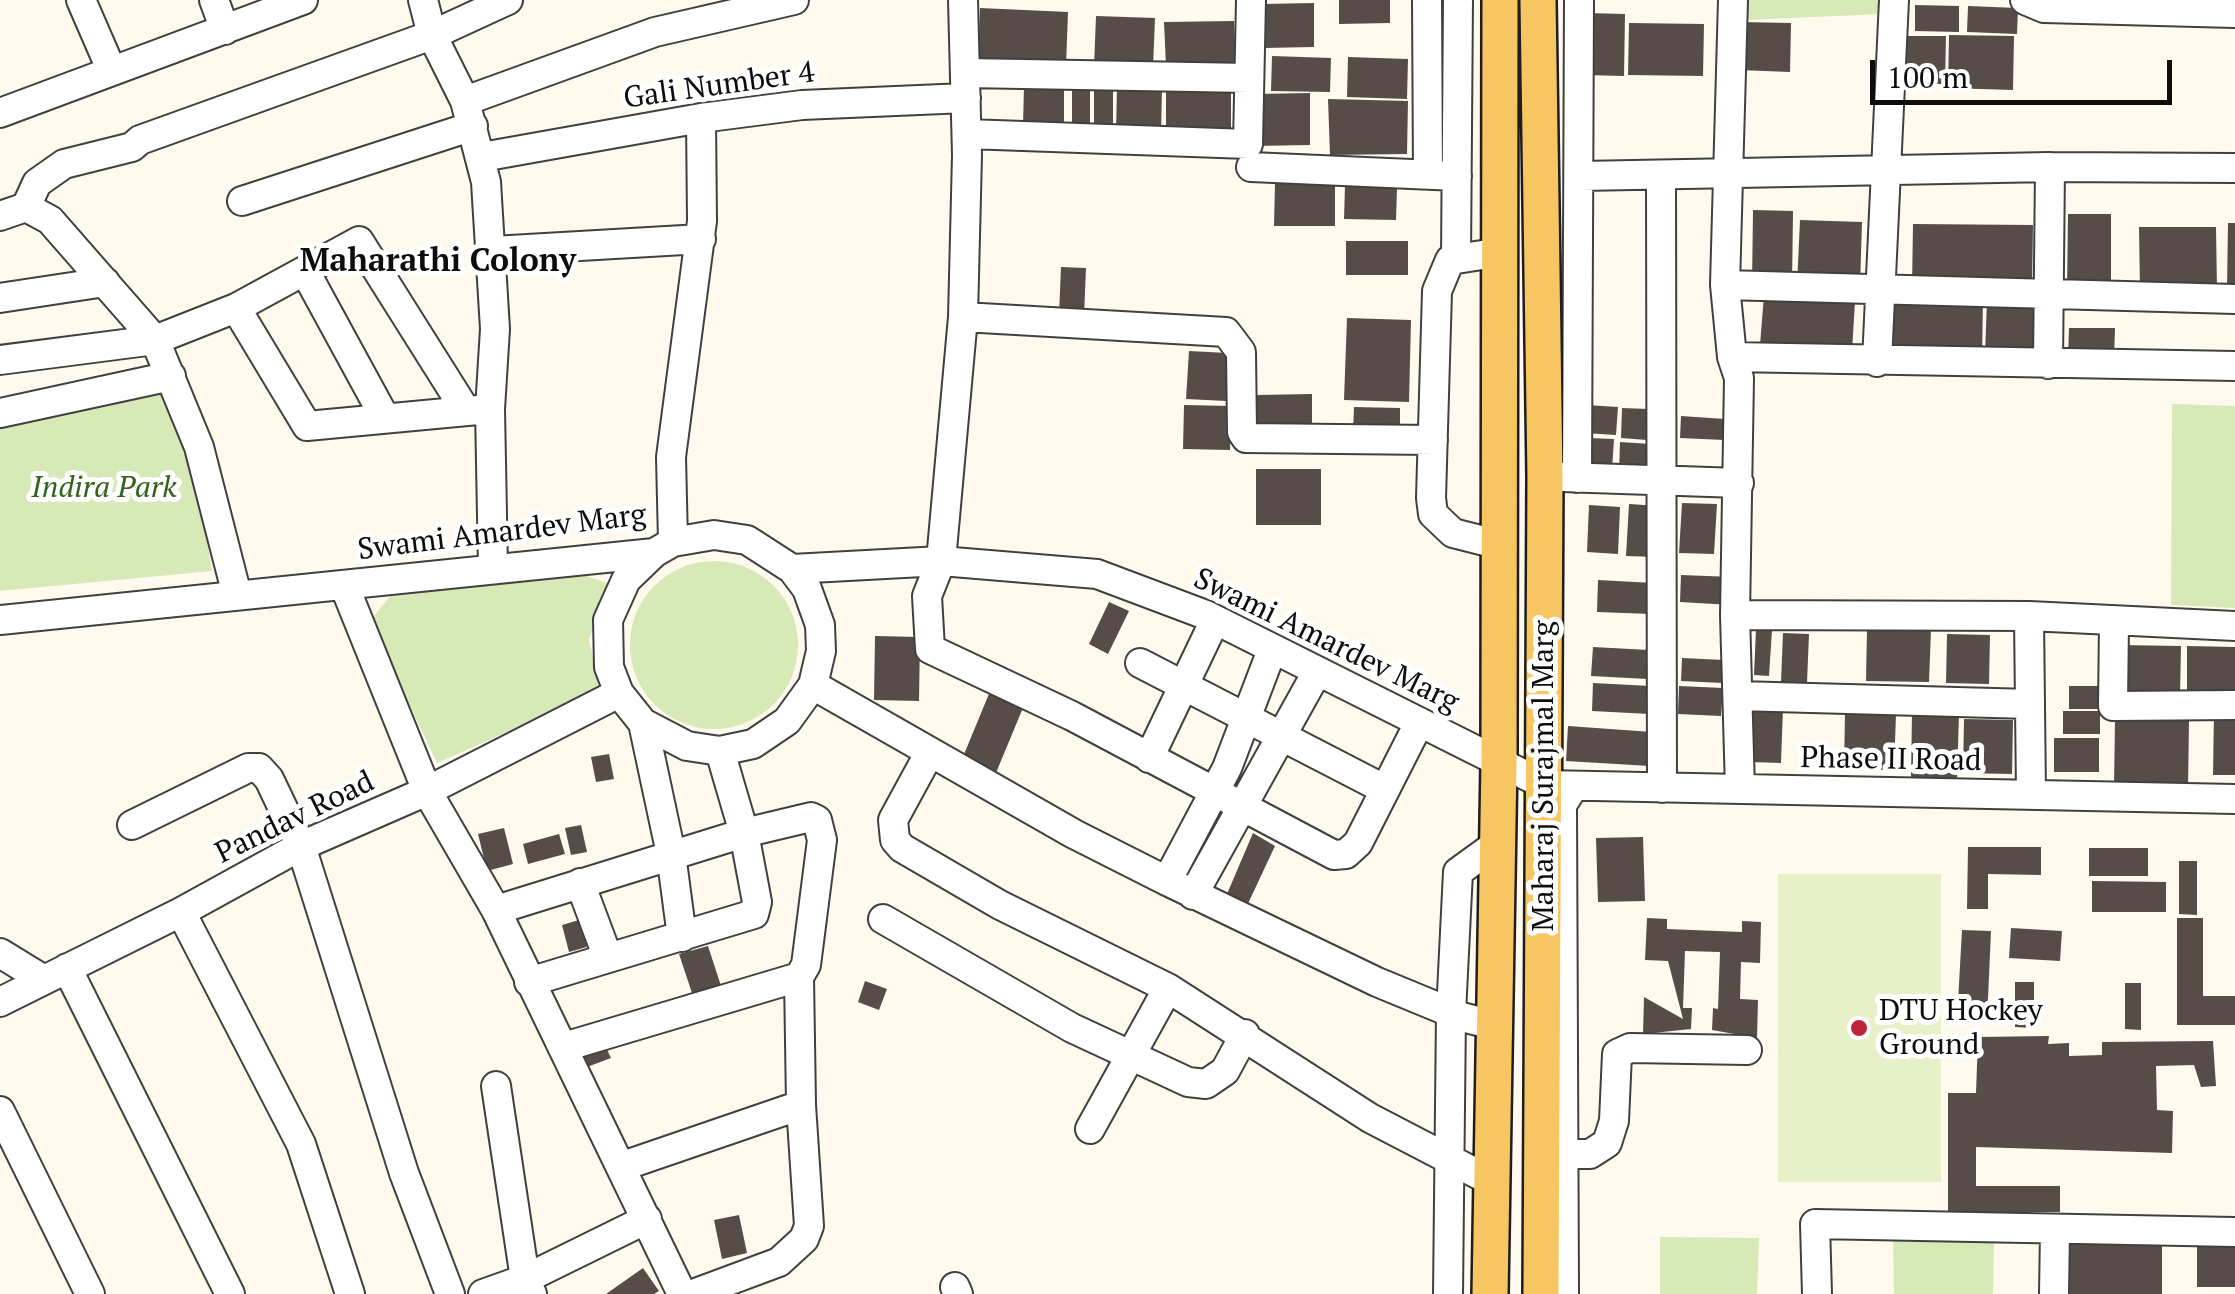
<!DOCTYPE html>
<style>
body{margin:0}
#map{position:relative;width:2235px;height:1294px;overflow:hidden;background:#fffaed;font-family:"PT Serif",serif}
canvas{display:block}
.scale{position:absolute;left:1870px;top:60px;width:302px;height:45px;box-sizing:border-box;border:5px solid #0d0d0d;border-top:0;padding-left:12px;font-size:30px;line-height:35px;white-space:nowrap;color:#0d0d0d;-webkit-text-stroke:8px #fff;paint-order:stroke}
</style>
<div id="map">
<canvas width="2235" height="1294"></canvas>
<div class="scale">100 m</div>
</div>
<script>
const ctx = document.querySelector('canvas').getContext('2d');
ctx.lineJoin = 'round';
function fillPath(path, color) { ctx.fillStyle = color; ctx.fill(path, 'evenodd'); }
const shape = rows => new Path2D(rows.map(r => 'M' + r).join(''));
function trace(path, color, width, dash) { ctx.strokeStyle = color; ctx.lineWidth = width; ctx.lineCap = dash ? 'butt' : 'round'; ctx.setLineDash(dash || []); ctx.stroke(path); }
function write(font, color, halo, rows, align = 'center') {
  ctx.font = font + ' "PT Serif",serif'; ctx.lineWidth = 10; ctx.setLineDash([]); ctx.textBaseline = 'middle'; ctx.strokeStyle = halo; ctx.fillStyle = color; for (const [text, x, y, turn = 0] of rows) {
    ctx.save(); ctx.translate(x, y); ctx.rotate((+turn || 0) * Math.PI / 180); ctx.textAlign = isNaN(turn) ? turn : align; if (halo) ctx.strokeText(text, 0, 0); ctx.fillText(text, 0, 0); ctx.restore();
  }
}
fillPath(shape([
 [1744,0,1883,0,1883,14,1745,20],
 [159,382,192,451,212,571,0,591,0,418],
 [2172,404,2235,406,2235,608,2171,605],
 '630 645a84 84 0 1 1 168 0a84 84 0 1 1-168 0Z',
 [575,572,610,584,589,639,600,691,437,763,370,621,400,584],
 [1893,1232,1994,1240,1993,1294,1894,1294],
 [1660,1237,1759,1238,1757,1294,1660,1294]
]), '#d6e9b7');
fillPath(shape([
 [1778,874,1941,874,1941,1182,1778,1182]
]), '#e7f0c9');
fillPath(shape([
 [1339,0,1390,0,1390,23,1339,24],
 [1314,3,1314,47,1264,48,1263,4],
 [1915,5,1959,6,1959,32,1915,31],
 [1968,6,2018,8,2017,34,1967,32],
 [980,8,1068,12,1066,67,978,64],
 [1586,13,1625,14,1624,76,1585,75],
 [1096,16,1155,18,1153,68,1094,67],
 [1234,21,1236,66,1166,66,1164,22],
 [1740,22,1791,23,1790,72,1739,70],
 [1629,23,1704,24,1703,76,1628,75],
 [1949,35,2014,36,2013,90,1948,88],
 [1907,36,1946,36,1945,84,1906,84],
 [1272,56,1331,58,1330,92,1271,91],
 [1348,57,1408,59,1407,99,1347,97],
 [1072,80,1090,80,1090,129,1072,129],
 [1166,81,1231,81,1231,139,1166,135],
 [1094,85,1113,85,1113,135,1094,135],
 [1024,86,1064,86,1064,126,1023,126],
 [1117,86,1162,87,1161,136,1116,134],
 [1310,93,1310,145,1254,146,1253,94],
 [1328,99,1408,101,1407,154,1330,155],
 [1275,182,1335,183,1335,226,1274,226],
 [1345,186,1397,188,1396,220,1344,219],
 [1753,210,1793,211,1792,286,1752,286],
 [2068,214,2111,214,2111,295,2067,295],
 [1800,220,1862,222,1860,287,1797,285],
 [2228,223,2235,223,2235,289,2227,289],
 [1913,224,2033,225,2032,288,1912,287],
 [2139,227,2216,227,2217,290,2140,290],
 [1346,241,1408,241,1408,275,1346,275],
 [1061,267,1086,268,1084,316,1059,315],
 [1883,294,1983,296,1982,362,1882,361],
 [1764,295,1855,302,1852,351,1760,345],
 [1987,299,2039,301,2037,357,1985,355],
 [1347,318,1411,320,1409,402,1344,400],
 [2069,328,2115,328,2114,358,2068,358],
 [1189,351,1228,353,1226,401,1186,399],
 [1312,394,1312,429,1257,429,1257,395],
 [1184,405,1231,406,1230,450,1183,449],
 [1586,405,1618,407,1616,435,1584,433],
 [1354,407,1400,408,1400,433,1353,432],
 [1622,408,1648,409,1647,440,1621,438],
 [1681,416,1725,419,1724,440,1680,438],
 [1588,438,1614,439,1612,470,1586,468],
 [1620,442,1651,444,1650,475,1619,473],
 [1256,469,1321,469,1321,525,1256,525],
 [1682,503,1717,504,1714,554,1679,553],
 [1629,504,1659,506,1657,557,1626,556],
 [1589,505,1620,507,1618,554,1587,552],
 [1681,575,1733,577,1731,605,1680,602],
 [1598,580,1653,583,1651,614,1597,612],
 [1109,602,1129,611,1108,654,1089,644],
 [1756,629,1772,630,1769,676,1754,675],
 [1867,629,1931,630,1929,682,1866,681],
 [1783,633,1809,634,1807,683,1781,682],
 [1947,634,1990,635,1989,684,1946,683],
 [875,636,920,637,919,701,874,700],
 [2119,645,2181,646,2180,697,2119,696],
 [2187,646,2235,647,2235,697,2187,697],
 [1593,647,1649,650,1648,679,1591,676],
 [1682,658,1724,660,1723,683,1681,681],
 [1593,683,1651,686,1649,714,1592,711],
 [1679,686,1723,688,1721,716,1678,714],
 [2069,686,2100,686,2100,709,2069,709],
 [991,689,1025,703,993,780,960,764],
 [1753,706,1783,708,1781,763,1750,762],
 [2063,711,2100,711,2100,734,2063,734],
 [2214,711,2235,711,2235,775,2213,775],
 [1912,712,1959,713,1957,781,1911,779],
 [1845,713,1896,714,1894,770,1844,769],
 [1964,719,2013,720,2012,774,1963,773],
 [2115,719,2189,721,2188,789,2114,787],
 [1568,726,1652,732,1650,766,1566,761],
 [2054,738,2099,738,2099,772,2054,772],
 [609,754,614,779,596,782,591,757],
 [581,825,587,852,571,855,565,828],
 [504,828,513,864,487,871,478,834],
 [1253,833,1275,846,1245,910,1224,901],
 [559,834,565,854,528,864,523,844],
 [1643,837,1645,901,1598,902,1596,838],
 [1968,847,2041,847,2041,875,1988,874,1988,909,1967,909],
 [2089,848,2148,848,2148,876,2089,876],
 [2179,861,2197,861,2197,915,2179,914],
 [2092,881,2166,882,2166,912,2092,912],
 [1647,918,1667,919,1667,929,1742,932,1742,921,1761,922,1760,963,1741,962,1740,999,1758,1000,1757,1038,1712,1030,1713,1008,1718,1009,1720,952,1685,951,1683,1008,1692,1008,1691,1029,1643,1034,1644,997,1683,1019,1668,961,1645,960],
 [2177,918,2203,918,2203,996,2235,996,2235,1025,2177,1025],
 [579,920,587,947,569,952,562,925],
 [2011,928,2062,931,2060,961,2009,958],
 [1962,930,1991,931,1987,1021,1957,1020],
 [708,946,722,989,693,996,679,954],
 [865,981,887,989,879,1010,858,1002],
 [2015,982,2034,982,2034,1028,2015,1027],
 [2125,983,2141,983,2141,1030,2125,1029],
 [2049,1036,2048,1044,2069,1043,2069,1056,2102,1055,2102,1042,2213,1041,2216,1086,2201,1087,2194,1065,2156,1066,2157,1110,2173,1111,2172,1153,1976,1147,1976,1186,2060,1186,2060,1212,1948,1212,1948,1093,1976,1093,1978,1037],
 [601,1037,611,1058,587,1067,576,1046],
 [739,1215,747,1253,722,1259,714,1220],
 [2064,1237,2162,1237,2162,1294,2064,1294],
 [2197,1237,2235,1237,2235,1287,2197,1287],
 [643,1268,659,1291,654,1294,606,1294]
]), '#564d49');
const minor = shape([
 [81,0,111,69],
 [214,0,225,30],
 [423,0,432,35,465,101,486,182,495,329,490,409,493,569],
 [963,0,967,155,963,317,941,561,927,596,930,649,1072,716,1334,855,1346,854,1358,843,1419,723],
 [1427,0,1428,174],
 [1733,0,1725,285,1732,357,1739,378,1735,615,1740,789],
 [2025,0,2044,8,2235,13],
 [966,73,1249,78],
 [465,101,655,32,794,0],
 [0,113,303,0],
 [967,134,1248,144,1251,0],
 [482,157,701,118,802,105,966,98],
 [1251,167,1457,176],
 [1661,175,1662,788],
 [1581,176,2050,167,2235,168],
 [242,201,473,126],
 [26,207,50,220,155,340,199,447,237,595],
 [0,216,26,207,37,183,64,164,132,147,140,140,432,35,508,0],
 [493,251,701,239],
 [1456,259,1458,0],
 [306,273,385,418],
 [1725,285,2235,299],
 [0,298,105,282],
 [236,308,307,426,478,410],
 [963,317,1226,332,1241,352,1242,432,1246,438,1433,440],
 [1732,357,2235,366],
 [0,360,155,340,236,308,359,241,466,411],
 [1877,362,1894,0],
 [2048,364,2050,167],
 [0,413,171,376],
 [1562,477,1739,483],
 [1577,478,1579,0],
 [673,542,671,457,702,221,701,118],
 [1500,545,1453,533,1433,514,1431,498,1437,291,1450,260,1501,252],
 [792,569,941,561,1097,574,1206,615,1545,785,2235,799],
 [344,585,427,791,496,910,682,1294],
 [1735,615,2029,616,2235,626],
 [2029,616,2031,795],
 [0,620,654,553,673,542,714,535,747,540,792,569,807,589,820,625,821,651,813,685,787,721,753,744,720,751,687,746,643,723,619,693,609,667,608,620,626,580,654,553],
 [2114,622,2113,706,2235,705],
 [1272,650,1227,768,1167,881,1377,982,1462,1017,1497,1026],
 [1140,663,1382,788],
 [813,685,1074,834,1167,881],
 [1738,696,2030,704],
 [643,723,671,854,682,937],
 [930,752,893,820,895,840,902,848,1000,905,1168,988,1370,1118,1493,1182],
 [1149,758,1215,620],
 [132,825,248,768,259,768,269,779,301,846,404,1173,450,1294],
 [580,883,608,958],
 [1193,895,1317,672],
 [496,910,744,833,811,817,817,820,822,840,806,965,799,977,801,1105,809,1226,804,1239,779,1262,693,1294],
 [181,912,301,1144,350,1294],
 [883,919,1072,1028,1188,1082,1206,1084,1225,1071,1245,1034],
 [0,953,44,980],
 [67,968,230,1294],
 [529,982,754,914,757,902,744,833,720,751],
 [0,1002,181,912,301,846,427,791,619,693],
 [564,1047,799,977],
 [496,1086,525,1279,532,1294],
 [0,1111,90,1294],
 [1090,1129,1168,988],
 [1565,1154,1590,1154,1607,1143,1614,1121,1617,1054,1630,1048,1747,1050],
 [623,1166,801,1105],
 [955,1287,958,1294],
 [483,1294,525,1279,647,1219],
 [1448,1294,1451,1013,1458,872,1498,843],
 [1564,1294,1562,805,1574,786],
 [1817,1294,1815,1224,2235,1232],
 [2054,1294,2055,1231]
]);
const major = shape([
 [1538,0,1545,477,1541,1294],
 [1490,1294,1499,762,1500,0]
]);
trace(minor, '#404040', 32);
trace(major, '#1e1e1e', 40);
trace(minor, '#fff', 28);
trace(major, '#f8c563', 35);
for (const [x, y, r, color] of [
 [1859,1028,10,"#bd253c"]
]) { const dot = new Path2D(); dot.arc(x, y, r, 0, 2 * Math.PI); ctx.fillStyle = color; ctx.fill(dot); trace(dot, '#fff', 4); }
write('30px', '#0d0d0d', '#fff', [
 ["Gali Number 4",719,86,-8],
 ["Swami Amardev Marg",502,533,-7],
 ["Swami Amardev Marg",1326,641,26],
 ["Phase II Road",1891,760,1],
 ["Maharaj Surajmal Marg",1544,776,-90],
 ["Pandav Road",295,818,-26]
]);
write('italic 30px', '#33641d', '#fff', [
 ["Indira Park",104,488]
]);
write('30px', '#0d0d0d', '#fff', [
 ["DTU Hockey",1879,1011],
 ["Ground",1879,1045]
], 'left');
write('bold 32px', '#0d0d0d', '#fff', [
 ["Maharathi Colony",438,262]
]);
</script>
